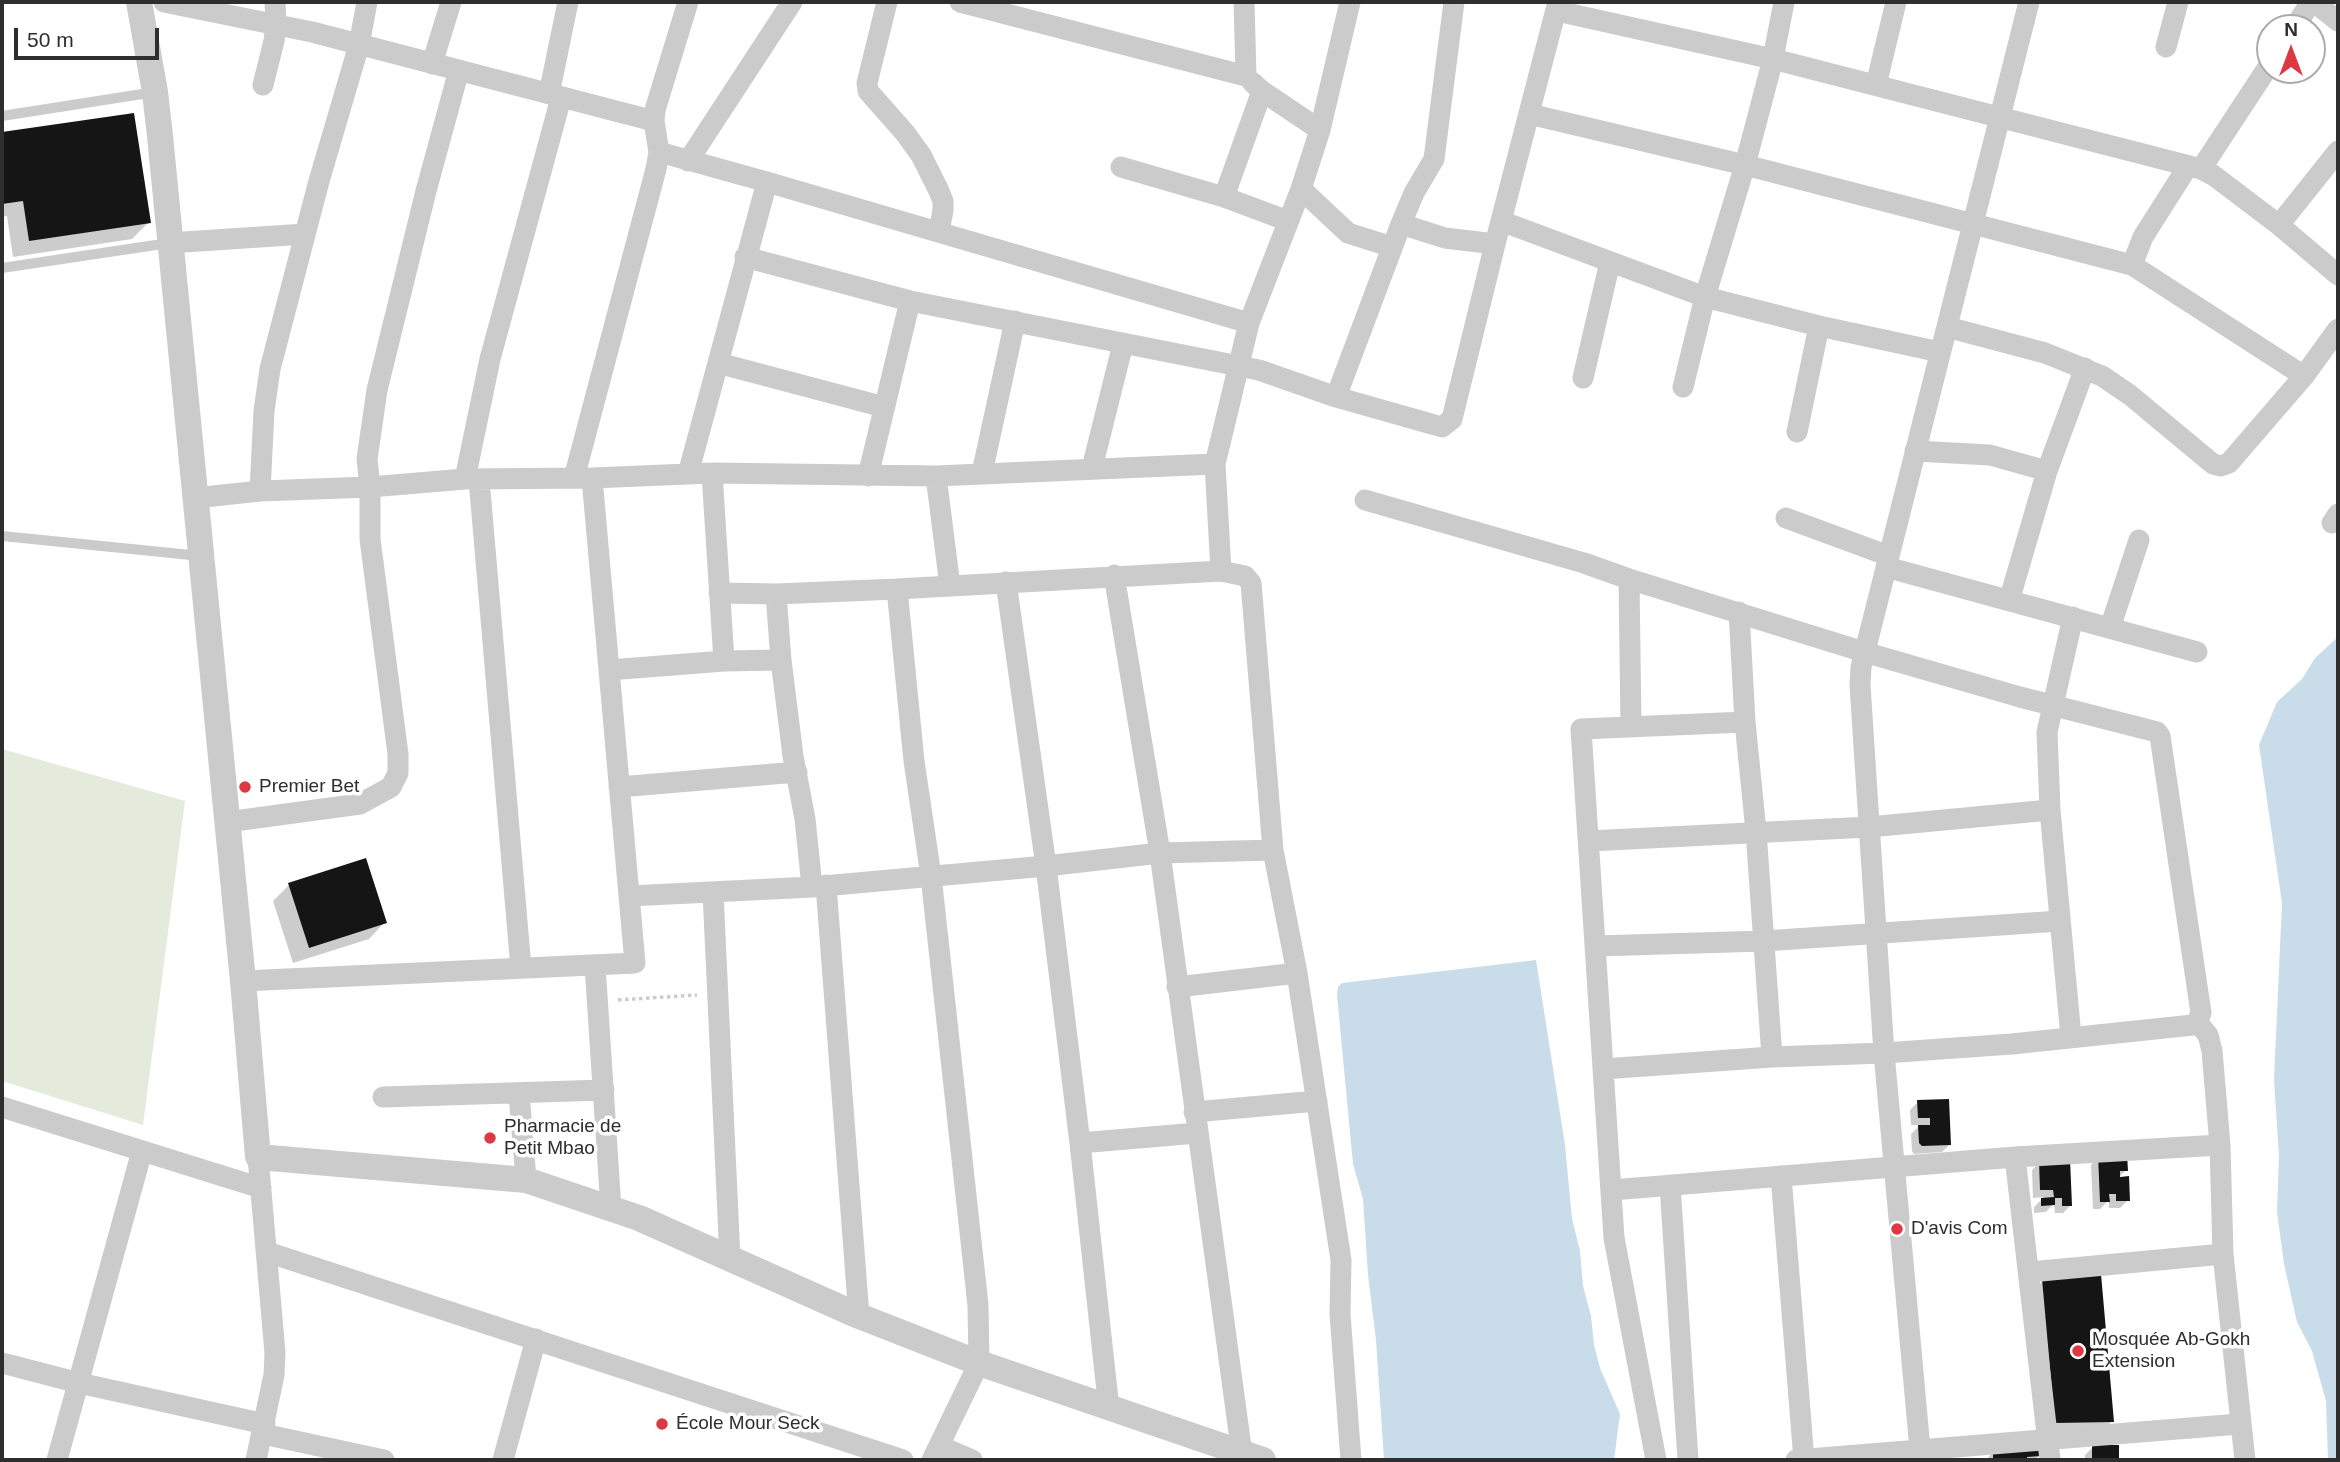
<!DOCTYPE html>
<meta charset="utf-8">
<style>
body{margin:0}
#map{position:relative;width:2340px;height:1462px;overflow:hidden;background:#fff;font-family:Helvetica,sans-serif}
canvas{display:block}
.frame{position:absolute;inset:0;border:4px solid #2e2e2e;pointer-events:none}
.north{position:absolute;left:2256px;top:14px;width:70px;height:70px;box-sizing:border-box;background:#fff;border:2px solid #ababab;border-radius:50%;rotate:0deg;font-size:19px;font-weight:700;line-height:28px;text-align:center;color:#2e2e2e}
.north::after{content:'';display:block;margin:auto;width:24px;height:32px;background:#dc3942;clip-path:polygon(50% 0,100% 100%,50% 72%,0 100%)}
.scale{position:absolute;left:14px;top:28px;width:145px;height:32px;box-sizing:border-box;border:4px solid #2e2e2e;border-top:0;padding-left:9px;font-size:21px;line-height:24px;white-space:nowrap;color:#2e2e2e;-webkit-text-stroke:5px #fff;paint-order:stroke}
</style>
<div id="map">
<canvas width="2340" height="1462"></canvas>
<div class="frame"></div>
<div class="north">N</div>
<div class="scale">50 m</div>
</div>
<script>
const ctx = document.querySelector('canvas').getContext('2d');
ctx.lineJoin = 'round';
function fillPath(path, color) { ctx.fillStyle = color; ctx.fill(path, 'evenodd'); }
const shape = rows => new Path2D(rows.map(r => 'M' + r).join(''));
function trace(path, color, width, dash) { ctx.strokeStyle = color; ctx.lineWidth = width; ctx.lineCap = dash ? 'butt' : 'round'; ctx.setLineDash(dash || []); ctx.stroke(path); }
function write(font, color, halo, rows, align = 'center') {
  ctx.font = font + ' Helvetica,sans-serif'; ctx.lineWidth = 7; ctx.setLineDash([]); ctx.textBaseline = 'middle'; ctx.strokeStyle = halo; ctx.fillStyle = color; for (const [text, x, y, turn = 0] of rows) {
    ctx.save(); ctx.translate(x, y); ctx.rotate((+turn || 0) * Math.PI / 180); ctx.textAlign = isNaN(turn) ? turn : align; if (halo) ctx.strokeText(text, 0, 0); ctx.fillText(text, 0, 0); ctx.restore();
  }
}
fillPath(shape([
 [2,749,185,801,143,1125,2,1081]
]), '#e4ebdc');
fillPath(shape([
 [2338,637,2338,1460,2328,1460,2326,1401,2312,1351,2297,1322,2284,1264,2277,1212,2279,1157,2274,1080,2282,903,2259,745,2277,702,2302,679,2315,658],
 [1536,960,1565,1145,1572,1219,1580,1251,1583,1286,1591,1316,1594,1345,1600,1368,1620,1414,1614,1460,1384,1460,1376,1340,1368,1275,1363,1199,1353,1164,1337,995,1338,987,1342,983]
]), '#c9dce9');
fillPath(shape([
 [132,115,149,222,132,239,13,257,7,216,2,217,2,134],
 [289,885,385,922,369,939,293,963,273,901],
 [1947,1100,1950,1144,1942,1152,1914,1154,1912,1151,1911,1134,1920,1125,1911,1125,1910,1110,1918,1102],
 [2099,1157,2126,1170,2118,1178,2128,1200,2120,1208,2109,1208,2109,1200,2100,1209,2093,1209,2091,1165],
 [2040,1162,2071,1205,2063,1213,2055,1213,2054,1203,2046,1212,2034,1213,2034,1207,2044,1197,2033,1198,2032,1170],
 [2043,1281,2112,1421,2096,1438,2039,1439,2026,1298],
 [2093,1447,2117,1447,2117,1460,2085,1460,2085,1455],
 [1994,1451,2039,1456,2035,1460,1986,1460]
]), '#0003');
fillPath(shape([
 [134,113,151,223,29,241,23,201,2,204,2,132],
 [366,858,387,923,309,948,288,883],
 [1949,1099,1951,1145,1922,1146,1919,1143,1918,1125,1930,1125,1930,1118,1918,1118,1917,1100],
 [2127,1154,2128,1171,2120,1171,2120,1177,2129,1176,2130,1201,2116,1201,2116,1194,2109,1194,2110,1202,2100,1202,2098,1155],
 [2070,1159,2072,1206,2062,1206,2062,1198,2055,1198,2055,1205,2041,1206,2041,1198,2054,1197,2053,1190,2040,1190,2039,1161],
 [2101,1274,2114,1422,2055,1423,2042,1279],
 [2092,1445,2119,1445,2119,1460,2092,1460],
 [2040,1447,2041,1456,2027,1457,2027,1460,1993,1460,1993,1449]
]), '#151515');
trace(shape([
 [618,1000,697,995]
]), '#cbcbcb', 3.5, [3.5, 3.5]);
trace(shape([
 [2,116,155,92],
 [2,268,169,243],
 [2,536,201,556]
]), '#cbcbcb', 10);
trace(shape([
 [164,2,312,32,654,121],
 [688,2,655,110,654,121,659,152,767,182,1249,323],
 [887,2,867,83,868,91,905,133,921,155,938,189,943,201,943,210,939,232],
 [960,2,1246,76,1244,2],
 [2314,2,2338,21],
 [1557,11,1773,59,2201,169,2213,175,2279,225,2338,275],
 [2294,28,2311,2],
 [2166,47,2178,2],
 [432,64,451,2],
 [1252,82,1262,91,1320,130],
 [263,85,274,41,276,23,275,2],
 [1876,85,1896,2],
 [549,94,568,2],
 [1529,114,1745,165,2132,265,2304,376],
 [688,161,792,2],
 [1121,167,1224,197,1288,221],
 [2201,169,2270,64],
 [1301,189,1348,233,1392,247],
 [1224,197,1262,91],
 [1501,221,1705,297,1819,326,1940,352],
 [1401,224,1445,238,1495,244],
 [2279,225,2338,151],
 [169,243,305,234],
 [745,257,910,301,1259,370,1336,397,1442,427,1452,419,1495,244,1558,2],
 [2132,265,2143,237,2188,166],
 [1947,327,2045,353,2102,376,2130,395,2213,464,2221,466,2229,463,2304,376,2338,329],
 [718,363,884,407],
 [1583,378,1610,262],
 [1683,387,1705,297,1745,165,1773,59,1784,2],
 [1336,397,1401,224,1414,193,1434,159,1454,2],
 [1797,432,1819,326],
 [1915,451,1990,455,2047,471],
 [1092,468,1123,344],
 [712,473,724,661],
 [982,473,1015,321],
 [688,474,767,182],
 [868,476,910,301],
 [936,476,950,586],
 [574,478,656,169,659,152],
 [465,479,490,359,561,98],
 [479,479,521,968],
 [260,491,264,411,270,369,319,181,359,45,367,2],
 [195,498,260,491,370,487,465,479,592,478,712,473,936,476,1215,464],
 [1365,500,1584,563,1629,579,1864,652,2020,697,2157,732,2160,736,2201,1013,2197,1022,2193,1025,2012,1044,1884,1053,1772,1057,1603,1069],
 [1786,518,1889,556],
 [2332,523,2338,514],
 [1886,567,2197,652],
 [1221,571,1215,464,1249,323,1301,189,1320,130,1350,2],
 [1114,575,1160,853,1242,1454],
 [1629,579,1631,727],
 [1006,582,1046,866,1080,1143,1109,1409],
 [897,589,914,761,931,876,978,1305,979,1363,932,1460],
 [719,593,776,594,897,589,1221,571,1245,576,1251,583,1273,850,1297,973,1341,1260,1340,1314,1351,1460],
 [776,594,781,660,793,756,805,819,812,887],
 [2009,601,2047,471,2085,368],
 [1739,612,1745,722,1756,831,1772,1057],
 [2110,628,2139,540],
 [609,670,724,661,781,660],
 [619,787,797,772],
 [227,822,360,804,391,787,398,773,398,754,370,539,370,487,367,459,377,390,426,191,459,70],
 [1589,841,1869,827,2050,810],
 [826,885,859,1316],
 [713,892,730,1259],
 [629,896,812,887,1046,866,1160,853,1273,850],
 [1596,946,1764,941,2060,921],
 [595,965,611,1209],
 [243,981,635,963,592,478],
 [1177,987,1297,973],
 [2197,1022,2208,1035,2212,1051,2220,1145,2223,1254,2245,1460],
 [2071,1037,2050,810,2047,732,2073,617],
 [519,1093,526,1180],
 [383,1097,604,1090],
 [2,1107,261,1188],
 [1194,1112,1317,1101],
 [1080,1143,1197,1133],
 [2015,1157,2050,1460],
 [1781,1176,1804,1460],
 [1670,1185,1688,1460],
 [1612,1190,2015,1157,2220,1145],
 [267,1252,903,1460],
 [2030,1272,2223,1254],
 [2,1363,79,1383,265,1424],
 [263,1434,384,1460],
 [939,1446,972,1460],
 [57,1460,142,1151],
 [256,1460,274,1375,275,1353,258,1157],
 [503,1460,536,1339],
 [1656,1460,1614,1238,1581,729,1745,722],
 [1796,1460,2239,1424],
 [1921,1460,1884,1053,1860,685,1861,667,2029,2]
]), '#cbcbcb', 21);
trace(shape([
 [139,2,155,92,160,136,243,981,258,1157,526,1180,639,1218,859,1316,979,1363,1263,1460]
]), '#cbcbcb', 26);
for (const [x, y, r, color] of [
 [245,787,7,"#dc3942"],
 [490,1138,7,"#dc3942"],
 [1897,1229,7,"#dc3942"],
 [2078,1351,7,"#dc3942"],
 [662,1424,7,"#dc3942"]
]) { const dot = new Path2D(); dot.arc(x, y, r, 0, 2 * Math.PI); ctx.fillStyle = color; ctx.fill(dot); trace(dot, '#fff', 2.5); }
write('19px', '#2e2e2e', '#fff', [
 ["Premier Bet",259,787],
 ["Pharmacie de",504,1127],
 ["Petit Mbao",504,1149],
 ["D'avis Com",1911,1229],
 ["Mosquée Ab-Gokh",2092,1340],
 ["Extension",2092,1362],
 ["École Mour Seck",676,1424]
], 'left');
</script>
